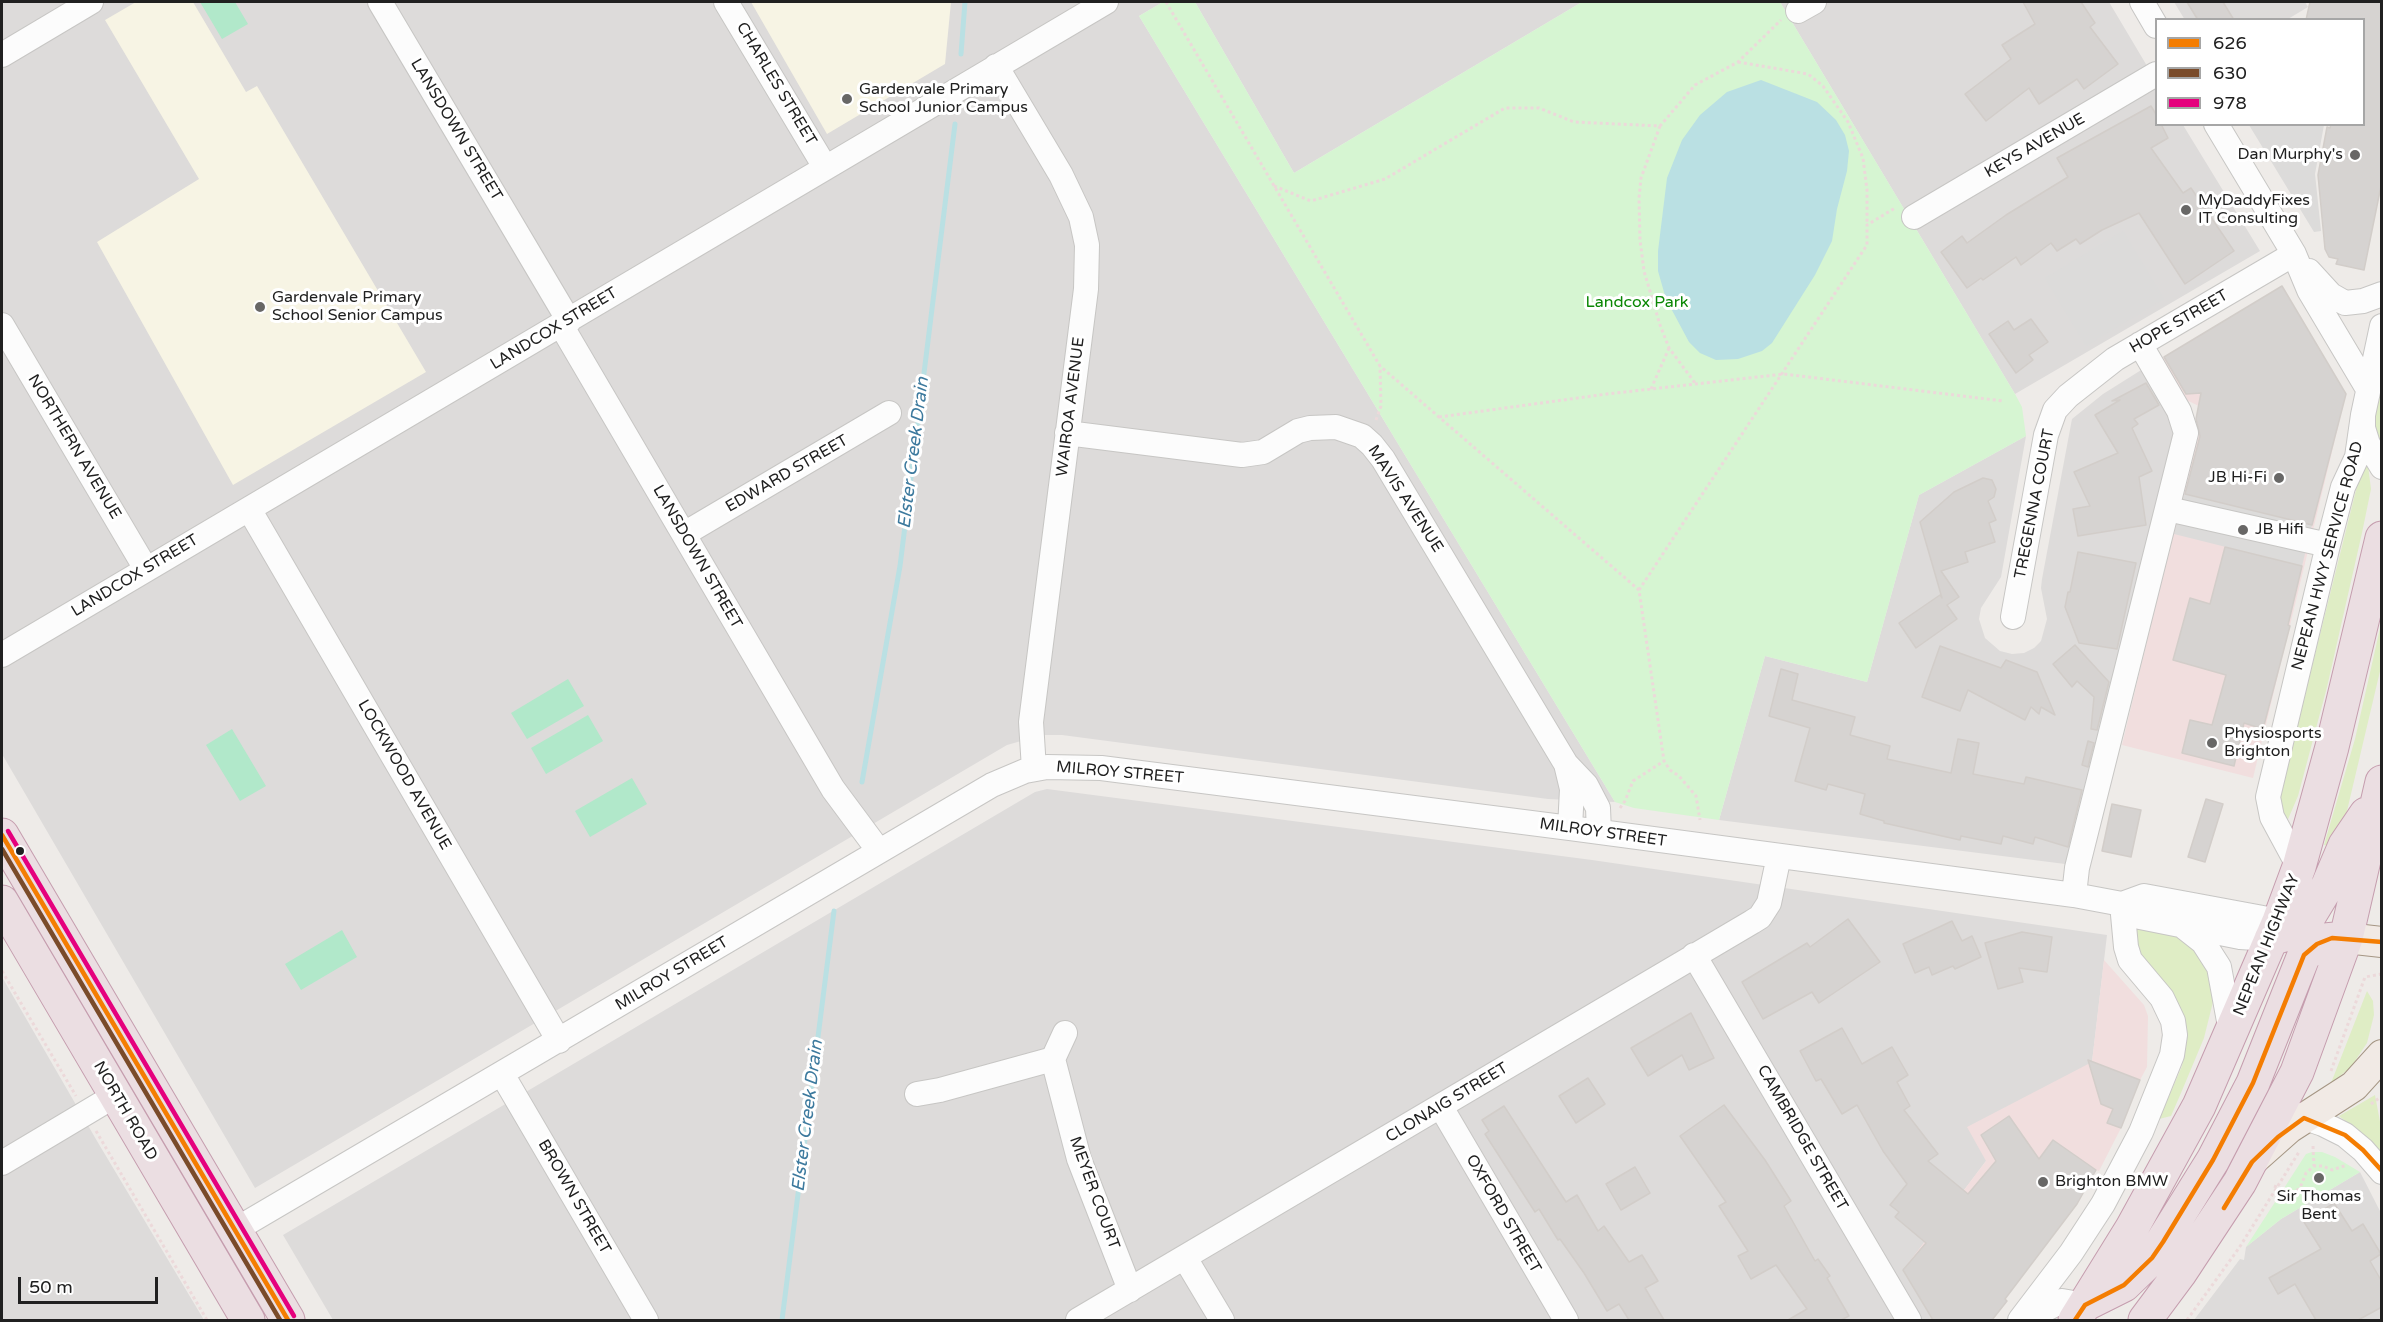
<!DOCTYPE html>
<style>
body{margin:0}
#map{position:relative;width:2383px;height:1322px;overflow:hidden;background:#eeebe8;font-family:"Varela Round",sans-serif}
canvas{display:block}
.frame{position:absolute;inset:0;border:3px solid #202020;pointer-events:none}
.legend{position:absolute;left:2155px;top:18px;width:210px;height:108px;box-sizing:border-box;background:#fff;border:2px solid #a6a6a6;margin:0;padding:8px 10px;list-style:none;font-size:18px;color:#202020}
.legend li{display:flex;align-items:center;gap:12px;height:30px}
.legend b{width:30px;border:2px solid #a6a6a6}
.scale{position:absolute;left:18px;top:1277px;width:140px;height:27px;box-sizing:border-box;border:3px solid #202020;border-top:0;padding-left:8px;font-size:18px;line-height:21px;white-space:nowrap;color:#202020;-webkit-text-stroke:4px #fff;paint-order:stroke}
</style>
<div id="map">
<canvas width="2383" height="1322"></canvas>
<div class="frame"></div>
<ul class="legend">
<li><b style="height:8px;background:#f47d02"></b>626</li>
<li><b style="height:8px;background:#7a4b2a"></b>630</li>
<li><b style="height:8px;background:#e5007d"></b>978</li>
</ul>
<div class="scale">50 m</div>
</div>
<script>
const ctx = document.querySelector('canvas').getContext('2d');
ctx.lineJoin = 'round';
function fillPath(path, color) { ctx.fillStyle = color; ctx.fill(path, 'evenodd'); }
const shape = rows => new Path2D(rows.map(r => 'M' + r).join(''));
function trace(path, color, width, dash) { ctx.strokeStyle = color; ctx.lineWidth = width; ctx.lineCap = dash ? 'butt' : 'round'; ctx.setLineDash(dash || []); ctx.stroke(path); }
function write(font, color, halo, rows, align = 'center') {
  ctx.font = font + ' "Varela Round",sans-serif'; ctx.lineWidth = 6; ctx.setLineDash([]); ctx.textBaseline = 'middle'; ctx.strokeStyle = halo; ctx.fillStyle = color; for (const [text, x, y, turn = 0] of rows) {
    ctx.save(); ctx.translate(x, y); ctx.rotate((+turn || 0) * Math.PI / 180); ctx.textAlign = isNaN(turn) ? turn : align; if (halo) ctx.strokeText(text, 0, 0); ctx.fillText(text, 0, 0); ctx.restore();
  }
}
fillPath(shape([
 [2,2,1163,2,1139,16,1615,802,1548,799,1062,735,1042,735,1007,745,255,1188,2,754],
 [1195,2,1582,2,1294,173],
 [1780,2,2109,2,2156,81,2156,124,2183,125,2260,251,2015,394],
 [2174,2,2305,2,2308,7,2288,19,2185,20],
 [2146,367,2174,412,2177,447,2073,865,1719,820,1765,656,1867,682,1919,495,2026,436,2001,577,1981,608,1979,619,1985,638,2000,651,2012,654,2024,653,2034,648,2041,641,2047,619,2041,588,2042,579,2072,419,2103,394],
 [1047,789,1592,860,2107,935,2092,1062,1986,1161,1904,1270,1933,1320,333,1320,283,1235,1035,792],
 [2,977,97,1141,204,1320,2,1320],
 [2360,1172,2381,1213,2381,1318,2378,1320,2194,1320,2240,1259,2244,1260,2246,1247,2281,1219]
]), '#dddbda');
fillPath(shape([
 [2282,286,2346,394,2253,778,2122,745,2203,408,2176,395,2156,362],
 [2104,960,2144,1005,2148,1016,2147,1067,2140,1080,2121,1128,2099,1171,2096,1170,2001,1296,2007,1301,1992,1320,1933,1320,1903,1270,1986,1161,1967,1127,2092,1062]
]), '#f1dede');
fillPath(shape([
 [136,2,193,2,246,92,257,86,426,372,233,485,97,242,199,179,105,20],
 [751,2,951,2,945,64,827,134]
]), '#f7f4e4');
fillPath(shape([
 [2249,125,2324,125,2315,174,2321,231,2314,232],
 [2123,231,2164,299,2086,346,2045,278],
 [2184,494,2312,525,2302,566,2174,534]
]), '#dcdbda');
fillPath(shape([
 [2381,382,2381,441,2378,447,2373,421],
 [2367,458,2371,489,2362,533,2327,687,2298,796,2286,824,2281,808,2281,791,2363,462],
 [2381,624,2381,667,2342,832,2335,848,2324,845,2355,739],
 [2136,927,2180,937,2208,962,2215,994,2204,1038,2181,1093,2171,1116,2159,1119,2182,1066,2186,1034,2139,955],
 [2367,991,2373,1001,2374,1015,2367,1043,2351,1067,2331,1083],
 [2375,1095,2381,1127,2381,1153,2365,1136,2339,1116]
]), '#dfedc5');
fillPath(shape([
 [1163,2,1195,2,1294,173,1582,2,1780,2,2015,394,2022,407,2026,436,1919,495,1867,682,1765,656,1719,820,1634,808,1615,802,1139,16],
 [2312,1152,2322,1152,2335,1157,2360,1172,2281,1219,2246,1247,2306,1154]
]), '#d6f5d2');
fillPath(shape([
 [200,2,235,2,248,24,222,39],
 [568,679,584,706,527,739,511,713],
 [588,715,603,741,546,774,531,748],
 [232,729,266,786,240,801,206,745],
 [632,778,647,804,590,837,575,811],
 [342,930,357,957,301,990,285,964]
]), '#b1e8ca');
fillPath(shape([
 [1761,80,1817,102,1836,120,1845,135,1849,151,1847,171,1837,209,1832,241,1815,275,1772,343,1762,351,1738,359,1716,360,1700,353,1689,342,1666,299,1658,271,1658,251,1667,178,1682,140,1700,115,1727,92]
]), '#bae0e3');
trace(shape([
 [961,54,965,2],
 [862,782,900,566,955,124],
 [782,1320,834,911]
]), '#bae0e3', 5);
const building = shape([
 [2023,2,2081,2,2095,23,2090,27,2118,64,2084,89,2077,79,2039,104,2029,88,1986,121,1965,94,2011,59,2002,45,2035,24,2023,2],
 [2187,2,2223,2,2234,20,2198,20,2187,2],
 [2310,2,2382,2,2382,181,2364,270,2336,264,2338,259,2329,257,2325,249,2318,175,2327,127,2330,128,2331,124,2364,124,2364,20,2306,20,2310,2],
 [2151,106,2157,116,2157,124,2161,124,2168,138,2151,148,2183,193,2191,188,2234,251,2185,284,2139,213,2102,230,2080,244,2076,239,2057,251,2051,243,2021,265,2016,257,1983,280,1981,278,1967,288,1941,252,1962,236,1967,243,2006,215,2068,177,2057,158,2151,106],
 [2282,286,2346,394,2312,525,2185,494,2200,436,2196,419,2201,393,2186,394,2164,357,2282,286],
 [2031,319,2048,342,2029,355,2033,360,2016,373,1989,334,2008,321,2014,330,2031,319],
 [2146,383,2159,405,2134,419,2138,424,2132,428,2152,471,2139,477,2146,525,2078,536,2073,509,2090,506,2074,472,2118,453,2095,415,2120,400,2112,401,2146,383],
 [1983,478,1992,480,1996,489,1994,497,1988,501,1996,520,1989,523,1995,542,1965,552,1968,562,1941,571,1959,597,1947,605,1957,619,1916,648,1899,623,1940,595,1942,598,1920,522,1954,492,1983,478],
 [2225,547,2302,566,2288,625,2290,626,2263,729,2244,723,2234,766,2182,753,2190,720,2212,725,2226,675,2173,660,2190,598,2210,604,2225,547],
 [2078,552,2136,563,2117,649,2079,643,2065,607,2068,592,2070,592,2078,552],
 [2075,645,2109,682,2097,730,2091,729,2094,697,2077,681,2072,687,2053,664,2075,645],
 [1940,646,2001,668,2006,660,2037,672,2055,715,2041,707,2039,714,2031,707,2025,720,1968,690,1960,711,1922,697,1940,646],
 [1781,669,1798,674,1792,700,1855,717,1850,735,1890,746,1887,759,1951,773,1958,739,1979,743,1973,774,2024,784,2026,777,2082,790,2068,847,2035,837,2033,844,2003,836,2001,844,1961,836,1960,840,1884,823,1884,821,1860,814,1865,794,1828,784,1826,790,1795,781,1810,728,1769,716,1781,669],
 [2088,741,2094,743,2088,767,2082,765,2088,741],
 [2206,799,2223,804,2205,862,2188,857,2206,799],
 [2112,804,2141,810,2131,857,2102,851,2112,804],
 [1848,919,1880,962,1819,1003,1812,992,1763,1019,1742,982,1807,943,1810,947,1848,919],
 [1952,921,1962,941,1972,936,1981,957,1955,969,1953,966,1932,975,1929,967,1915,973,1903,944,1952,921],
 [2022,932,2052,937,2047,972,2019,968,2023,982,1998,989,1985,943,2022,932],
 [1691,1013,1714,1058,1689,1070,1682,1055,1648,1076,1631,1048,1691,1013],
 [1842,1028,1862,1064,1892,1047,1908,1075,1897,1082,1910,1106,1904,1110,1938,1154,1928,1161,1968,1194,1996,1161,1981,1135,2009,1116,2039,1159,2053,1140,2096,1170,2077,1204,2005,1299,2007,1301,1992,1320,1933,1320,1903,1270,1926,1243,1895,1217,1899,1212,1890,1205,1907,1184,1883,1151,1857,1105,1842,1114,1821,1079,1816,1081,1800,1051,1842,1028],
 [2088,1060,2140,1080,2121,1128,2107,1123,2113,1109,2101,1104,2088,1060],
 [1588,1078,1605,1104,1576,1123,1559,1096,1588,1078],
 [1724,1105,1765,1160,1791,1201,1784,1206,1815,1261,1818,1259,1830,1276,1827,1278,1849,1316,1841,1320,1788,1320,1807,1309,1776,1265,1751,1279,1738,1256,1748,1251,1719,1206,1726,1202,1680,1136,1724,1105],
 [1504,1106,1566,1202,1577,1195,1598,1231,1604,1226,1629,1262,1642,1255,1658,1281,1645,1288,1664,1320,1629,1320,1619,1304,1607,1311,1584,1273,1560,1239,1558,1240,1539,1209,1535,1212,1485,1134,1489,1131,1482,1120,1504,1106],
 [1635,1167,1650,1193,1621,1210,1606,1184,1635,1167],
 [2334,1203,2352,1231,2363,1224,2381,1254,2370,1261,2382,1282,2382,1307,2358,1320,2316,1320,2295,1284,2278,1294,2269,1278,2321,1249,2304,1222,2334,1203]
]);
fillPath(building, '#d6d3d1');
trace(building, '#d2cdc9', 1.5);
const minor = shape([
 [380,2,569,321],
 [726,2,825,167],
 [2142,2,2156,26],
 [1798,11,1814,2],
 [2,55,91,2],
 [996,66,1061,175,1081,217,1087,245,1086,289,1031,722,1034,769],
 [2216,124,2294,254,2309,290,2368,389],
 [1914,217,2156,74],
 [2309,271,2331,295,2345,303,2363,301,2382,294],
 [2,325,146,569],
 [561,325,833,789,879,851],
 [2382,326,2363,415,2363,428,2368,444,2382,467],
 [1067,433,1242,455,1263,452,1298,431,1310,428,1336,427,1362,436,1372,445,1383,459,1566,764,1586,785,1598,808,1599,832],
 [249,509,559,1041],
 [2168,509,2328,545],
 [684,534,889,413],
 [2013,617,2046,435,2055,410,2068,396,2115,359,2294,254],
 [2,655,1106,2],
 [1566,764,1572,789,1570,828],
 [2299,867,2272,817,2268,797,2328,545,2343,487,2357,457,2363,415],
 [2074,895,2077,868,2186,433,2179,411,2140,344],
 [2122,904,2144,896,2279,921],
 [2184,927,2203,942,2219,967,2231,1032],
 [1694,955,1909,1320],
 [1065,1033,1053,1059,1079,1159,1130,1290],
 [502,1074,646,1320],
 [917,1094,940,1090,1053,1059],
 [1441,1107,1566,1320],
 [2293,1114,2323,1124,2345,1135,2363,1150,2382,1172],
 [2,1163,116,1095],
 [235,1230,992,785,1025,771,1047,767,1101,768,1570,828,2074,895,2122,904,2140,917,2240,937,2271,939],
 [1185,1258,1222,1320],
 [1078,1320,1752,922,1760,917,1769,903,1779,856],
 [2020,1320,2071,1253,2103,1204,2141,1132,2172,1055,2175,1035,2173,1021,2162,998,2130,960,2126,947,2122,904],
 [2024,1320,2062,1301,2085,1305]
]);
const major = shape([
 [2346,938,2382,942],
 [2254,1159,2289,1128,2354,1086,2382,1055]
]);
const highway = shape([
 [2,835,288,1320],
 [2,902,248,1320],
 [2271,939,2291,933,2308,918,2328,885,2345,845,2366,814],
 [2086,1304,2124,1285,2152,1258,2213,1160,2253,1083,2304,955,2325,940,2346,938],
 [2075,1320,2132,1228,2199,1106,2279,921,2299,867,2332,747,2382,538],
 [2145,1320,2180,1273,2240,1182,2297,1072,2346,938,2382,782]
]);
trace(minor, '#c7c6c4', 26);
trace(major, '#a59684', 32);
trace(highway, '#c59dae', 35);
trace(shape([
 [1166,2,1380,366,1639,590,1664,761,1670,770,1679,776,1696,796,1700,820],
 [1738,62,1808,74,1823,86,1848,122,1863,158,1867,190,1867,225],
 [1660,126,1641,178,1639,198,1640,240,1644,271,1660,325,1669,348,1695,383],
 [1274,186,1311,201,1385,179,1505,108,1539,108,1574,122,1660,126,1695,85,1738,62,1781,20],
 [1651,389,1669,348],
 [1439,417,1607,394,1784,374,2003,401],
 [1376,420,1381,406,1380,366],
 [1639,590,1855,263,1867,245,1867,225,1895,208],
 [1620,808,1625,801,1633,781,1664,761],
 [2,971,76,1096],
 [2331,1071,2365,977,2382,974],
 [2371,1104,2382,1096],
 [96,1131,207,1320],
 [2313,1146,2314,1166],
 [2274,1186,2290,1192,2296,1191,2300,1188,2306,1173,2314,1166,2323,1166,2332,1170,2347,1165],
 [2187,1320,2239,1248,2299,1152]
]), '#ecd9da', 3, [3, 3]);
trace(minor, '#fcfcfc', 24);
trace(major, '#f1eae5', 30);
trace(highway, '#ebdee2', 33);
trace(shape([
 [2,835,288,1320],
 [2224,1208,2252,1162,2278,1137,2304,1118,2345,1135,2363,1150,2382,1171],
 [2075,1320,2085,1305,2124,1285,2152,1258,2163,1242,2213,1160,2253,1083,2304,955,2317,944,2332,938,2382,942]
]), '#f47d02', 4.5);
trace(shape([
 [2,849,280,1320]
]), '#7a4b2a', 4.5);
trace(shape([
 [8,831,294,1316]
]), '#e5007d', 4.5);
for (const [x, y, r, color] of [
 [847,99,6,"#686766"],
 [2355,155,6,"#686766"],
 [2186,210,6,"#686766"],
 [260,307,6,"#686766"],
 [2279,478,6,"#686766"],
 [2243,530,6,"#686766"],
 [2212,743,6,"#686766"],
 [20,851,5,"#202020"],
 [2319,1178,6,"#686766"],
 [2043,1182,6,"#686766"]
]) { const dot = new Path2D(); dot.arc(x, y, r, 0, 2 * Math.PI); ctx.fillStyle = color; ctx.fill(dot); trace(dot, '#fff', 2); }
write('16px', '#202020', '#fff', [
 ["CHARLES STREET",776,84,59],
 ["LANSDOWN STREET",456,130,59],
 ["KEYS AVENUE",2035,146,-30],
 ["HOPE STREET",2179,322,-30],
 ["LANDCOX STREET",554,329,-31],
 ["WAIROA AVENUE",1071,407,-83],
 ["NORTHERN AVENUE",74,447,59],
 ["EDWARD STREET",787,474,-30],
 ["MAVIS AVENUE",1405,499,57],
 ["TREGENNA COURT",2035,504,-79],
 ["NEPEAN HWY SERVICE ROAD",2328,556,-75],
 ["LANSDOWN STREET",697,557,60],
 ["LANDCOX STREET",135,576,-31],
 ["MILROY STREET",1120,773,5],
 ["LOCKWOOD AVENUE",404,775,60],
 ["MILROY STREET",1603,833,8],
 ["NEPEAN HIGHWAY",2267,945,-68],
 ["MILROY STREET",672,974,-31],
 ["CLONAIG STREET",1447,1103,-31],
 ["NORTH ROAD",125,1111,60],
 ["CAMBRIDGE STREET",1802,1138,60],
 ["MEYER COURT",1094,1193,70],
 ["BROWN STREET",574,1197,60],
 ["OXFORD STREET",1503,1214,60]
]);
write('16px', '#202020', '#fff', [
 ["Gardenvale Primary",859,90],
 ["School Junior Campus",859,108],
 ["Dan Murphy's",2343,155,"right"],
 ["MyDaddyFixes",2198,201],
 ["IT Consulting",2198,219],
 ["Gardenvale Primary",272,298],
 ["School Senior Campus",272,316],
 ["JB Hi-Fi",2267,478,"right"],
 ["JB Hifi",2255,530],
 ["Physiosports",2224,734],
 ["Brighton",2224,752],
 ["Brighton BMW",2055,1182],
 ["Sir Thomas",2319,1197,"center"],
 ["Bent",2319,1215,"center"]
], 'left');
write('16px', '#0a8704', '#fff', [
 ["Landcox Park",1637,303]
]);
write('italic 18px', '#3d7a9e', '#fff', [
 ["Elster Creek Drain",914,453,-83],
 ["Elster Creek Drain",808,1116,-83]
]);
</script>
